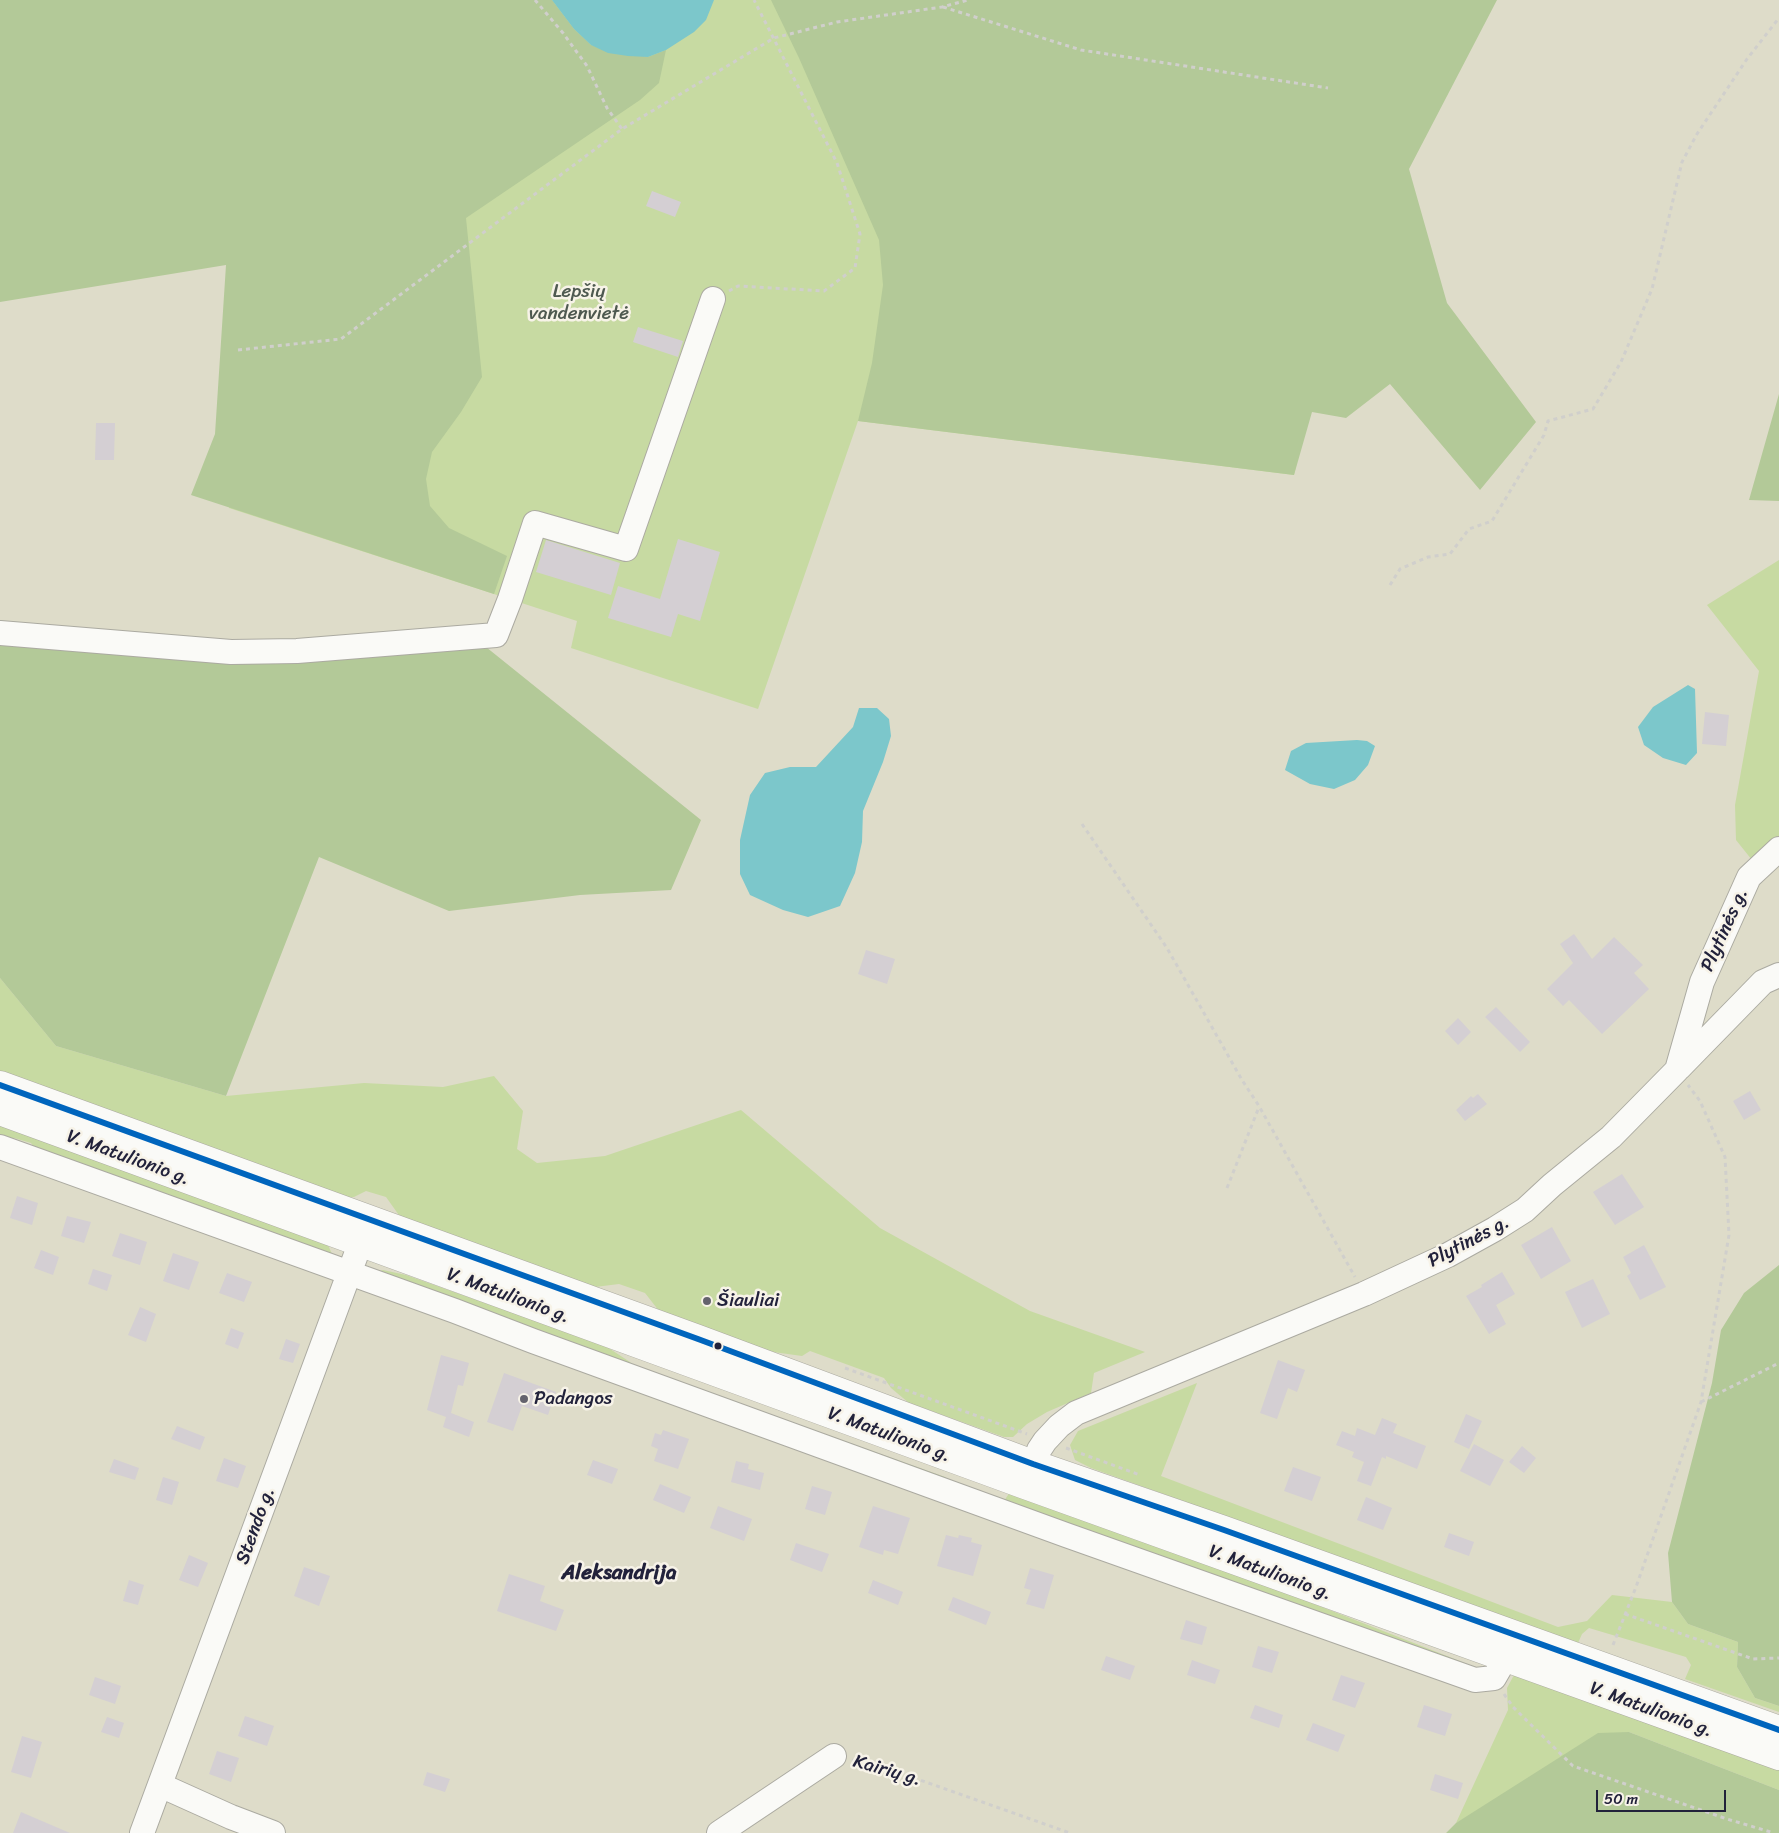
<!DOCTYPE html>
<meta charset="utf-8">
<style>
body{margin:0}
#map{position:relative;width:1779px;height:1833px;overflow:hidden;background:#dedcc9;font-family:Sriracha,sans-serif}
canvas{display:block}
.scale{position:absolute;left:1596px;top:1790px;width:130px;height:22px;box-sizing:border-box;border:2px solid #22223b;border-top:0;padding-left:6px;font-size:15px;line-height:18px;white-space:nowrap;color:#22223b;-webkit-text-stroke:4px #f7f3e8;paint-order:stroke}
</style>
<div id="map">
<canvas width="1779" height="1833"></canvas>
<div class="scale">50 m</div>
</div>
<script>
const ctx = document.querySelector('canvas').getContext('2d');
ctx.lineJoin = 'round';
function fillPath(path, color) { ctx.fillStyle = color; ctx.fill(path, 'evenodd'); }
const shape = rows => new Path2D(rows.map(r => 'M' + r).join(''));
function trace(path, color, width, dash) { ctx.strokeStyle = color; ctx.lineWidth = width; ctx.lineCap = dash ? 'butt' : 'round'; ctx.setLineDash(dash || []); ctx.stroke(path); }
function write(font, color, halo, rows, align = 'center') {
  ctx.font = font + ' Sriracha,sans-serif'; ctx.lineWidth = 5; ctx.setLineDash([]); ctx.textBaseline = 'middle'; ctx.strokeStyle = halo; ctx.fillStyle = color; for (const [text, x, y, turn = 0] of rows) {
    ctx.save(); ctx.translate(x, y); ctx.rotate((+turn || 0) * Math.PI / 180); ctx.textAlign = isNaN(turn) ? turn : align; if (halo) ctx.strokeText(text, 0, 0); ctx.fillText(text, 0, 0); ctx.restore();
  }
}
fillPath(shape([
 [19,0,1401,0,1294,475,858,421,758,709,571,648,577,621,229,508,235,257,0,20],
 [1779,560,1779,836,1752,860,1736,840,1735,805,1759,671,1707,605],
 [0,978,56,1046,226,1096,364,1083,443,1087,494,1076,523,1111,517,1149,537,1163,605,1156,741,1110,880,1228,1030,1311,1145,1352,1094,1373,1091,1393,1047,1412,1027,1424,1013,1437,1004,1437,909,1403,891,1388,884,1378,810,1351,802,1356,759,1350,663,1316,645,1293,619,1284,587,1288,401,1218,386,1197,366,1191,354,1197,341,1198,0,1077],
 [0,1125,328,1245,332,1254,39,1154,31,1143,14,1138,7,1144,0,1142],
 [383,1270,406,1275,604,1345,630,1362,642,1375,376,1272],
 [1197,1383,1161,1476,1558,1627,1587,1621,1612,1595,1672,1602,1688,1624,1738,1642,1737,1667,1755,1698,1779,1706,1779,1712,1685,1679,1691,1665,1686,1657,1589,1628,1582,1634,1578,1643,1091,1468,1075,1460,1070,1445,1078,1431],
 [750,1414,772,1415,945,1477,949,1481,1004,1501,1010,1492,1235,1573,1470,1665,1476,1672],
 [1514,1675,1779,1769,1779,1790,1629,1732,1456,1823,1508,1710,1507,1688]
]), '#c7daa2');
fillPath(shape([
 [0,0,552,0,574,29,591,45,648,57,666,50,659,83,640,100,466,218,482,377,461,412,432,452,426,479,430,506,449,528,507,556,494,594,191,495,215,434,226,265,0,302],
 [771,0,1497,0,1409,169,1447,303,1536,422,1480,490,1390,384,1346,418,1312,412,1294,475,858,421,872,363,883,285,879,240,799,58],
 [1779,394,1779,501,1749,500],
 [0,643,486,647,701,820,671,890,580,895,449,911,319,857,226,1096,56,1046,0,978],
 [1779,1265,1779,1706,1755,1698,1737,1667,1738,1642,1688,1624,1672,1602,1668,1553,1712,1383,1721,1330,1744,1293],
 [1629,1732,1779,1790,1779,1833,1446,1833,1456,1823,1598,1733]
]), '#b3c998');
fillPath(shape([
 [552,0,714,0,706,20,694,32,666,50,648,57,628,56,608,53,591,45,574,29],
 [1688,685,1695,689,1697,753,1686,765,1663,758,1644,745,1638,727,1653,707],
 [859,708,877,708,889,719,891,736,883,762,863,811,862,842,855,873,840,906,808,917,783,910,750,895,740,874,740,840,750,795,765,773,790,767,816,767,853,727],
 [1357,740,1367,741,1375,746,1368,765,1355,780,1334,789,1310,784,1285,770,1291,751,1306,743]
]), '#7cc7cb');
fillPath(shape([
 [652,191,681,202,675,217,646,206],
 [638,327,683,341,678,357,633,342],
 [96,423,115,423,114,460,95,460],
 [678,539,720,552,700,621,678,614,671,637,608,618,618,586,660,599],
 [546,540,620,563,611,595,536,572],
 [1705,712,1729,715,1726,746,1702,744],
 [1574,934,1592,959,1614,937,1643,965,1634,973,1649,989,1602,1034,1569,1000,1563,1006,1547,989,1573,963,1560,944],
 [866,950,895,959,887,984,858,974],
 [1496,1007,1530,1042,1520,1052,1485,1017],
 [1458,1018,1471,1032,1458,1045,1445,1031],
 [1750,1091,1761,1110,1744,1120,1733,1101],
 [1478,1094,1487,1104,1465,1121,1456,1110,1471,1096,1473,1098],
 [1622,1174,1644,1207,1615,1225,1593,1192],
 [17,1196,38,1203,32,1225,10,1218],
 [67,1216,91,1222,84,1243,61,1236],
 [1552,1227,1571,1261,1541,1279,1521,1245],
 [120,1233,147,1242,140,1265,112,1256],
 [1644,1245,1666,1287,1640,1300,1627,1276,1631,1273,1623,1257],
 [41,1250,59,1257,53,1275,34,1268],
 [173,1253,199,1262,189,1290,163,1281],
 [93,1269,112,1275,107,1291,88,1284],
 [1502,1272,1515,1294,1496,1305,1506,1324,1489,1334,1466,1296,1482,1287,1481,1285],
 [227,1273,252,1282,244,1302,219,1293],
 [1593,1279,1610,1314,1582,1328,1565,1292],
 [140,1307,156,1314,146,1342,128,1335],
 [231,1328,244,1333,238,1349,225,1344],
 [286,1339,300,1344,293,1363,279,1359],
 [441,1355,469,1363,463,1386,458,1385,451,1413,474,1422,469,1437,443,1427,446,1417,427,1410],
 [1278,1360,1305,1370,1297,1392,1288,1388,1277,1419,1260,1413],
 [504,1373,556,1392,548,1415,522,1406,513,1431,487,1422],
 [1466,1414,1482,1421,1469,1449,1454,1442],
 [1382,1418,1397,1424,1393,1433,1426,1446,1417,1469,1386,1456,1386,1459,1382,1457,1371,1486,1357,1481,1364,1462,1352,1457,1354,1452,1336,1445,1342,1431,1355,1436,1357,1428,1375,1435],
 [177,1426,205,1437,200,1450,171,1439],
 [663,1430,689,1439,678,1469,654,1461,658,1449,651,1446,655,1433,661,1435],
 [1474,1444,1504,1460,1490,1486,1460,1471],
 [1522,1446,1536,1458,1524,1473,1509,1462],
 [224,1458,246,1466,238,1488,216,1481],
 [114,1459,139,1468,135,1480,109,1472],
 [593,1460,618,1469,612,1484,587,1475],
 [736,1461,749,1464,748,1469,764,1473,760,1490,731,1482],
 [1293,1467,1321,1477,1312,1501,1284,1491],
 [163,1477,179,1482,172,1505,156,1500],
 [660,1484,691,1497,684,1513,653,1500],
 [812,1486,832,1492,825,1515,805,1509],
 [1366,1497,1392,1508,1383,1530,1357,1520],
 [718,1506,752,1519,744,1541,710,1528],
 [873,1506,910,1518,898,1554,884,1550,883,1555,859,1547],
 [1449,1533,1474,1542,1469,1556,1444,1547],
 [946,1535,958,1538,959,1535,972,1538,971,1542,982,1545,973,1576,937,1566],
 [796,1543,829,1554,822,1572,790,1560],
 [189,1555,208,1563,198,1587,179,1580],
 [304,1567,330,1576,319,1606,294,1596],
 [1030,1568,1054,1575,1044,1609,1026,1604,1031,1590,1024,1588],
 [509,1574,545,1586,540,1601,564,1610,556,1631,497,1611],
 [129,1580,144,1585,138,1605,123,1601],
 [873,1580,903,1592,898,1605,868,1593],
 [953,1597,991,1612,986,1625,948,1610],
 [1186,1620,1207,1627,1202,1645,1180,1639],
 [1258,1646,1279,1652,1272,1673,1252,1667],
 [1106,1656,1135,1666,1130,1680,1101,1670],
 [1192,1660,1220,1670,1215,1684,1187,1675],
 [1341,1675,1365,1683,1355,1708,1332,1700],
 [95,1677,121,1686,115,1704,89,1695],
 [1255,1705,1283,1715,1279,1728,1250,1718],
 [1424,1705,1452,1714,1445,1736,1417,1727],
 [245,1716,274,1726,267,1746,238,1736],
 [107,1717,124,1723,119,1738,101,1732],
 [1313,1723,1345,1735,1338,1752,1306,1740],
 [22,1736,42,1742,31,1778,11,1772],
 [217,1751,239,1758,231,1782,209,1774],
 [427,1772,450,1779,445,1792,423,1785],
 [1435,1774,1463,1783,1458,1799,1430,1790],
 [21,1812,70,1833,13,1833]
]), '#d4cfd3');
const minor = shape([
 [0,633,231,652,297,651,496,635,510,599,535,523,626,549,713,299],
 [1679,1068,1763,982,1779,975],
 [0,1147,455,1311,533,1341,1066,1535,1475,1680,1494,1678,1505,1659],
 [1027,1480,1039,1450,1045,1441,1059,1426,1076,1413,1364,1294,1448,1255,1495,1229,1525,1210,1552,1185,1611,1137,1677,1070,1702,982,1749,877,1779,849],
 [160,1785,231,1817,273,1833],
 [142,1833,367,1225],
 [719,1833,834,1756]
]);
const highway = shape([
 [0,1085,698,1339,1033,1464,1224,1530,1779,1730],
 [0,1111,1025,1485,1779,1756]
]);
trace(minor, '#abaaa1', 26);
trace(highway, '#abaaa1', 29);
trace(shape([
 [535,0,563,33,587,66,607,108,622,129],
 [943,7,1081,50,1328,88],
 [729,291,738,286,824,291,855,268,860,234,837,163,754,0],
 [238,350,341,339,622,129,774,38,837,22,942,7,968,0],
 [1390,585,1400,569,1428,557,1450,554,1469,529,1492,521,1544,435,1548,421,1593,409,1621,362,1652,289,1682,162,1697,134,1747,59,1779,18],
 [1082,824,1167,948,1242,1080,1259,1106,1355,1277],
 [1227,1188,1259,1107],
 [845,1368,1027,1434],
 [1701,1402,1779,1363],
 [1066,1448,1140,1475],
 [1625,1614,1753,1659,1779,1658],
 [1613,1645,1636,1587,1701,1402,1729,1235,1725,1157,1700,1101,1688,1085],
 [1504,1694,1513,1707,1573,1766,1727,1819,1774,1833],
 [852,1760,886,1768,1070,1833]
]), '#d0cfcc', 3, [4, 4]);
trace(minor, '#fafaf7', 24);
trace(highway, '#fafaf7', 28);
trace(shape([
 [0,1085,698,1339,1033,1464,1224,1530,1779,1730]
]), '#0065bd', 6);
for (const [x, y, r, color] of [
 [707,1301,5,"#64636d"],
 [718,1346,4.5,"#22223b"],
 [524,1399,5,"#64636d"]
]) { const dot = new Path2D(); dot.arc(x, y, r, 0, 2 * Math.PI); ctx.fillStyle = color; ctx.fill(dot); trace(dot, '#f7f3e8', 2); }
write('19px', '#4e5950', '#f7f3e8', [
 ["Lepšių",579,292],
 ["vandenvietė",579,314]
]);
write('19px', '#22223b', '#f7f3e8', [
 ["Plytinės g.",1725,930,-66],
 ["V. Matulionio g.",128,1158,20],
 ["Plytinės g.",1469,1242,-28],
 ["V. Matulionio g.",508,1296,20],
 ["V. Matulionio g.",889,1435,20],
 ["Stendo g.",256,1526,-70],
 ["V. Matulionio g.",1270,1573,20],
 ["V. Matulionio g.",1651,1710,20],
 ["Kairių g.",887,1771,16]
]);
write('19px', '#22223b', '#f7f3e8', [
 ["Šiauliai",717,1301],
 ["Padangos",534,1399]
], 'left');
write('bold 21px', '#22223b', '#f7f3e8', [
 ["Aleksandrija",619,1574]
]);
</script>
